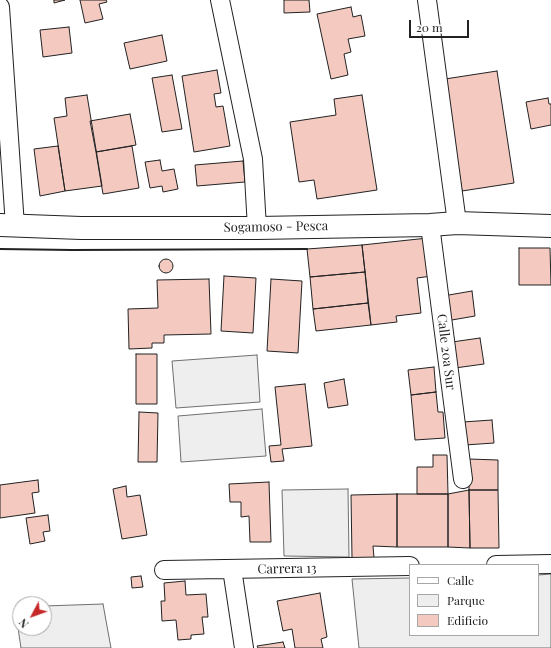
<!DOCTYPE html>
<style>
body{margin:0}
#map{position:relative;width:551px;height:648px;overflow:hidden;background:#fff;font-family:"Playfair Display",serif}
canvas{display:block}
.legend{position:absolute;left:409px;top:564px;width:130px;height:72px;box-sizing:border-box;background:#fff;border:1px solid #a7a7a7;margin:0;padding:5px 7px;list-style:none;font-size:12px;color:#222}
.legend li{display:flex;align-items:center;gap:8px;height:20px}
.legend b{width:20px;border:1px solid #a7a7a7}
.north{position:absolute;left:12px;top:596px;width:40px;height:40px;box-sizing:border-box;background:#fff;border:1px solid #a7a7a7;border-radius:50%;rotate:229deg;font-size:11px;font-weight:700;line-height:16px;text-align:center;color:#222}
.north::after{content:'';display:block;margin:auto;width:14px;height:18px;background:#c62828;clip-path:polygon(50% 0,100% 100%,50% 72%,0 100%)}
.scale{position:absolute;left:409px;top:20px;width:60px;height:18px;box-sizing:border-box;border:2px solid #222;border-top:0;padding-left:5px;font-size:12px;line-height:14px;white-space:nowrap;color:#222;-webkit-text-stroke:3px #fff;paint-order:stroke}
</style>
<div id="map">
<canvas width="551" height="648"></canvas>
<ul class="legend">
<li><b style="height:5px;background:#fff"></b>Calle</li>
<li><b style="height:11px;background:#eee"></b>Parque</li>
<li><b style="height:11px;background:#f3c9c0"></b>Edificio</li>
</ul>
<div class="north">N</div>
<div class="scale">20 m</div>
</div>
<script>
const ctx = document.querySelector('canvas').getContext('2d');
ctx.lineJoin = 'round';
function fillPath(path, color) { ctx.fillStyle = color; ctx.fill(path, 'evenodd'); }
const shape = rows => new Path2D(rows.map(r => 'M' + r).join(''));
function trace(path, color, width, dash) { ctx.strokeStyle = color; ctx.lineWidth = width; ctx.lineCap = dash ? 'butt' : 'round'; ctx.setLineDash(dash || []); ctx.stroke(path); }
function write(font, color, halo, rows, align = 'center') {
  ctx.font = font + ' "Playfair Display",serif'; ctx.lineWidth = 3; ctx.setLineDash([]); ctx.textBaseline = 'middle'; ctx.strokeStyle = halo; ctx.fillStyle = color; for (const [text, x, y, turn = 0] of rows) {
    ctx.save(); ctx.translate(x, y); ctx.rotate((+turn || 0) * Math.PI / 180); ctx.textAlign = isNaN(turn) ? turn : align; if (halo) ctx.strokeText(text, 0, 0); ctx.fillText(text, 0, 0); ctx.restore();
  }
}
const green = shape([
 [257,355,260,402,176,408,172,361,257,355],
 [262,409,266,456,181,462,178,416,262,409],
 [348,489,349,557,284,556,282,490,348,489],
 [551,574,551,648,359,648,352,579,410,578,410,635,538,635,538,575,551,574],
 [103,604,111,648,21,648,15,608,20,608,20,628,44,628,44,606,103,604]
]);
fillPath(green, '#eee');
trace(green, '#6f6f6f', 1);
const building = shape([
 [54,0,65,0,54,3,54,0],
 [80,0,106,0,107,2,99,4,103,19,85,23,80,0],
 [284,0,309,0,310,12,284,13,284,0],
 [351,7,353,17,361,15,365,36,348,39,351,52,344,54,348,75,331,79,317,14,351,7],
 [69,27,72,53,43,57,40,30,69,27],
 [162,35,167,61,130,69,124,43,162,35],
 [217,70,221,93,214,94,216,107,223,106,230,146,194,152,182,76,217,70],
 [497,71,514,183,462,191,445,79,497,71],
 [172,75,182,129,162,132,152,78,172,75],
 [87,95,102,186,65,191,54,118,67,116,65,98,87,95],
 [362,95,377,190,317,199,314,180,299,182,290,122,336,115,334,99,362,95],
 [548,98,549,104,551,104,551,125,531,129,526,102,548,98],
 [130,114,136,145,96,152,90,121,130,114],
 [58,146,65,191,40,196,34,149,58,146],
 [132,146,139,188,103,194,96,152,132,146],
 [160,160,162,171,174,169,178,189,163,192,162,186,150,188,145,162,160,160],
 [243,161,245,182,197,186,195,165,243,161],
 [428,238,432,276,417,278,421,313,396,316,397,322,371,325,362,245,428,238],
 [362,245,365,272,310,277,307,249,362,245],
 [519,248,550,248,551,285,519,285,519,248],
 '159 266a7 7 0 1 1 14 0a7 7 0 1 1-14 0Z',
 [365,272,368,303,313,309,310,277,365,272],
 [224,276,256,278,253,333,221,331,224,276],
 [209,279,211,334,164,335,164,343,152,343,152,348,129,349,128,309,158,308,157,280,209,279],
 [271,279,302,281,298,353,267,351,271,279],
 [472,291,475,316,446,321,443,296,472,291],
 [368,303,371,325,316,331,313,309,368,303],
 [480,338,484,364,455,368,452,342,480,338],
 [136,354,157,354,157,404,136,404,136,354],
 [434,367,436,392,411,395,408,370,434,367],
 [344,379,348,405,328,408,324,383,344,379],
 [305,384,312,446,282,449,284,461,271,462,269,446,281,445,275,387,305,384],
 [436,392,438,412,443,412,445,438,415,440,411,395,436,392],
 [139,412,158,413,157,462,138,462,139,412],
 [492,420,494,443,465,445,463,422,492,420],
 [433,455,447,455,448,494,417,494,417,467,433,467,433,455],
 [469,459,498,460,498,490,469,490,469,459],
 [38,480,39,492,32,493,35,513,0,518,0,485,38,480],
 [269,482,271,542,250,542,249,516,241,517,241,502,230,502,229,484,269,482],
 [126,486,127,497,140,495,147,535,122,539,113,489,126,486],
 [469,490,498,490,499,548,470,548,469,490],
 [469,490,470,548,448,547,448,494,469,490],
 [397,494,448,494,448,547,397,547,397,494],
 [397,494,397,547,373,546,374,558,352,558,351,495,397,494],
 [48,515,50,531,43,532,45,541,30,544,26,518,48,515],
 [141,576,143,587,132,588,131,577,141,576],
 [185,581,186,595,206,594,208,617,202,617,204,634,191,635,191,639,178,640,176,620,162,621,161,601,165,601,164,583,185,581],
 [320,593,327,637,321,639,323,648,295,648,292,629,283,631,277,601,320,593],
 [283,642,285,648,258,648,257,646,283,642]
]);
fillPath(building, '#f3c9c0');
trace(building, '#222', 1);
const street = shape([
 [220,0,253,159,257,228],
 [427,0,457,223],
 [0,7,15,226],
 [430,225,463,479],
 [496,565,551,564],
 [232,569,244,648],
 [164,570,410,566]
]);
const secondary = shape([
 [0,225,81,228,257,228,430,225,457,223,551,226]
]);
trace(street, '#222', 20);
trace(secondary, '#222', 24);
trace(street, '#fff', 18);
trace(secondary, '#fff', 22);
trace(shape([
 [0,249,72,250,307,249]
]), '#222', 2);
write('13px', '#222', '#fff', [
 ["Sogamoso - Pesca",276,227,-1],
 ["Calle 20a Sur",446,352,83],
 ["Carrera 13",287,569,-1]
]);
</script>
